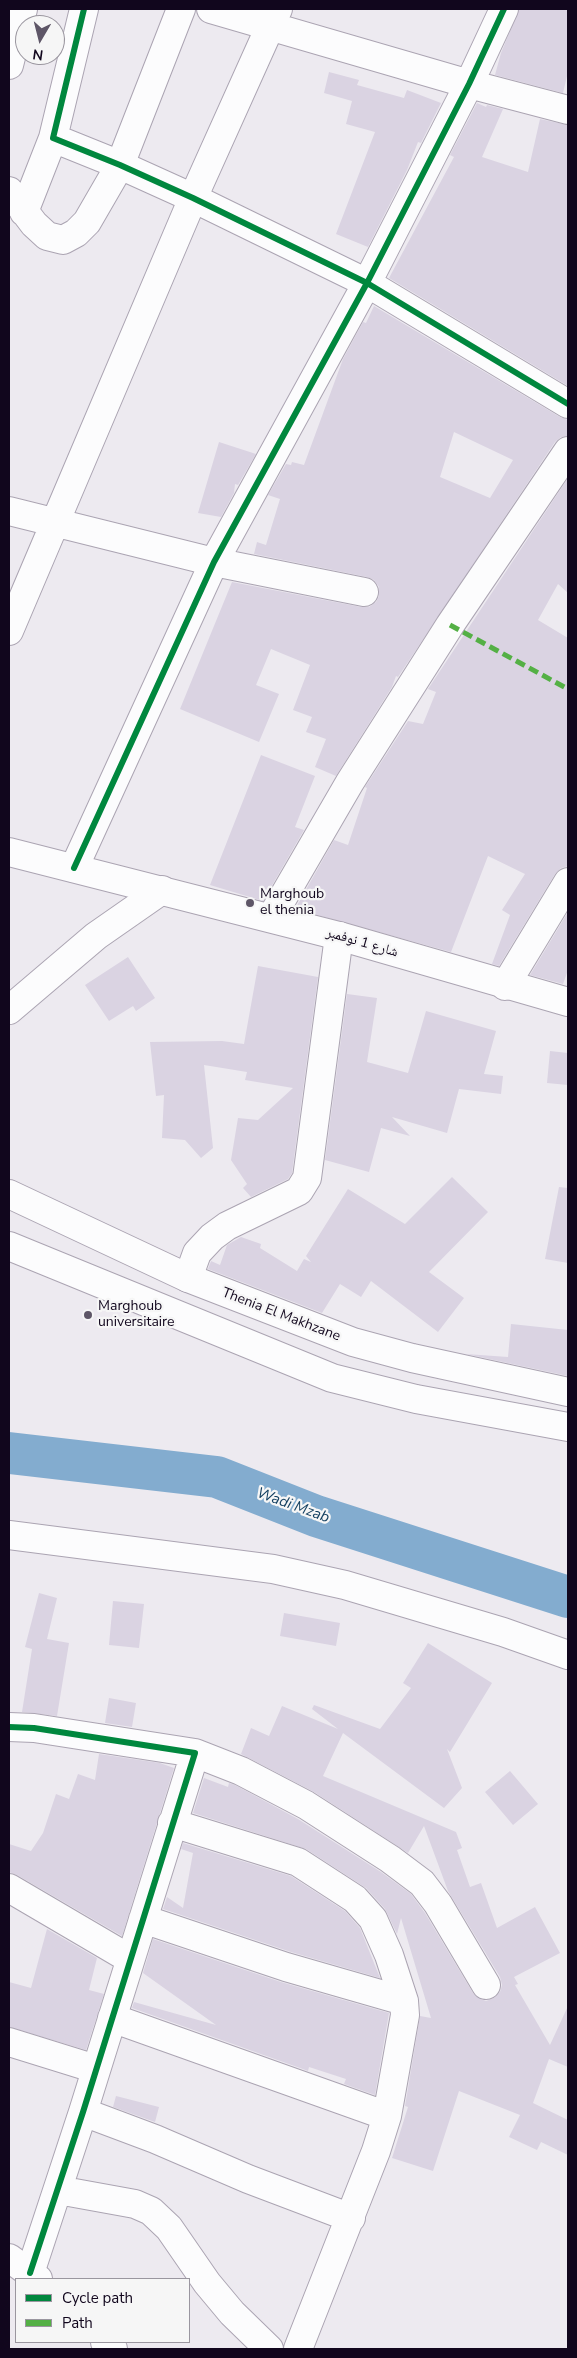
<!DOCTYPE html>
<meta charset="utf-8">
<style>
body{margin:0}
#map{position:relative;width:577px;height:2358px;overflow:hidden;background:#edeaf0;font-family:"Nunito Sans",sans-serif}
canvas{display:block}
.frame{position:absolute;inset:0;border:10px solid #11061d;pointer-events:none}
.legend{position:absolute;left:15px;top:2278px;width:175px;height:65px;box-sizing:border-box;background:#f6f6f6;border:1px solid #9a969f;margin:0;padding:6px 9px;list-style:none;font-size:15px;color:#11061d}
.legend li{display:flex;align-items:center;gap:10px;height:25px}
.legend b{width:25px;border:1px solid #9a969f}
.north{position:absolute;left:15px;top:15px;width:50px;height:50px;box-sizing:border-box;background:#f6f6f6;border:1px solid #9a969f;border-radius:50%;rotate:188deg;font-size:14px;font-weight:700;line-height:20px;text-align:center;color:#11061d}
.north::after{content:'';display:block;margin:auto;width:18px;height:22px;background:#5e5667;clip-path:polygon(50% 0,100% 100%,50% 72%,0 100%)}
</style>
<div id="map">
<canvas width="577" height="2358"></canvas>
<div class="frame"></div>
<ul class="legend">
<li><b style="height:6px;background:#00873e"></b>Cycle path</li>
<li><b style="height:6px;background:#54b045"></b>Path</li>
</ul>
<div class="north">N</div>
</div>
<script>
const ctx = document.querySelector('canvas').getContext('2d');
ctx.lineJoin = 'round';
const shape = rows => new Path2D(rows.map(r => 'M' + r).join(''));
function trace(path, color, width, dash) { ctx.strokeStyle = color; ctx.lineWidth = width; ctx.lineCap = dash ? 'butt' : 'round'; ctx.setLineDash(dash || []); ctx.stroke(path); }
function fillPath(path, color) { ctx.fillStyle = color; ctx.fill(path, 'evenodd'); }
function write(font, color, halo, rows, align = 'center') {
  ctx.font = font + ' "Nunito Sans","Noto Naskh Arabic",sans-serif'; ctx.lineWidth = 4.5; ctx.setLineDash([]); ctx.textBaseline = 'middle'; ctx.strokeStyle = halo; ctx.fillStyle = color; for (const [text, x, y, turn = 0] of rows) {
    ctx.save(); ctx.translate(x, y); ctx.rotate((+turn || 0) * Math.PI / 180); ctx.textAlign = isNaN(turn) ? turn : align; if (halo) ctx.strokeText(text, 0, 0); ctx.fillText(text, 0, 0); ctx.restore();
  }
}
trace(shape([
 [9,1453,217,1477,316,1516,568,1597]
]), '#83accf', 42);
fillPath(shape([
 [519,9,568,9,568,72,563,93,495,75,501,53],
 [329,72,359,80,357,85,404,98,407,90,441,103,421,143,418,142,407,170,368,247,336,234,375,132,346,124,352,101,324,93],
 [477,103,486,107,487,105,503,109,482,157,528,172,540,119,568,125,568,386,389,278,454,157,450,155],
 [374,306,560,417,568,420,568,436,561,437,555,442,398,677,396,676,392,687,336,776,315,767,326,739,306,732,312,717,293,710,310,665,271,649,256,685,279,694,259,742,180,709,232,582,361,607,369,607,376,602,379,596,379,587,374,580,367,577,254,554,257,542,266,545,280,499,268,495,286,464,291,465,292,462,304,465,343,359,363,322,366,323],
 [454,432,513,460,490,498,440,477],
 [219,442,256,454,238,485,235,484,234,493,221,517,198,513],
 [568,478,568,593,558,584,538,620,568,638,568,866,561,868,555,874,499,966,492,964,510,915,502,910,525,874,488,856,451,952,295,909,334,840,348,845,367,788,365,787,408,721,423,724,436,692,428,689],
 [261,755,315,776,295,827,304,830,263,901,210,885],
 [568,912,568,970,563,984,530,975],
 [128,957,155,998,136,1011,133,1006,109,1021,85,985],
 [258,966,318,977,292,1173,288,1179,251,1197,243,1188,247,1184,231,1160,238,1118,258,1120,293,1088,245,1080,247,1072,204,1065,213,1148,201,1158,185,1140,162,1138,164,1095,156,1096,150,1042,222,1041,244,1044],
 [347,994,377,998,367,1062,408,1073,426,1011,496,1031,484,1074,503,1076,501,1094,459,1089,447,1133,392,1117,410,1136,381,1128,369,1172,325,1160],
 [550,1051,568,1053,568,1085,547,1083],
 [452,1177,488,1212,429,1272,464,1298,438,1332,371,1281,361,1297,340,1284,322,1313,208,1269,211,1261,220,1265,227,1245,241,1237,261,1244,260,1248,297,1271,304,1259,311,1262,306,1256,348,1189,405,1224],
 [559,1187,568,1188,568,1263,545,1259],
 [511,1324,568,1330,568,1376,466,1354,508,1357],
 [39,1593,57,1598,47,1639,69,1643,57,1716,22,1712,32,1649,25,1647],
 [113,1601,144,1604,139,1648,109,1645],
 [284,1613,340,1623,336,1646,280,1636],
 [428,1643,492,1683,450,1752,447,1749,462,1788,444,1808,343,1733,323,1776,456,1832,462,1848,457,1850,470,1887,481,1883,497,1928,535,1907,560,1953,514,1977,518,1984,515,1985,550,2045,568,2006,568,2067,549,2059,533,2103,568,2120,568,2155,541,2142,537,2150,509,2137,520,2115,459,2091,433,2171,392,2158,408,2107,405,2106,420,2016,431,2018,401,1918,397,1934,385,1909,366,1888,306,1849,193,1813,204,1778,228,1787,229,1783,235,1785,298,1819,381,1872,411,1894,425,1913,473,1993,478,1998,486,2001,494,1998,500,1992,502,1985,500,1977,448,1891,424,1826,408,1853,314,1792,241,1754,251,1728,269,1736,282,1706,338,1729,312,1709,314,1705,380,1729,411,1688,403,1683],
 [109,1698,136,1703,132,1727,105,1723],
 [99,1754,160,1763,174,1768,122,1936,17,1875,9,1872,9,1844,31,1851,43,1833,56,1794,69,1799,78,1774,95,1780],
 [510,1771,538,1804,513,1825,485,1792],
 [183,1843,291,1876,345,1911,360,1928,380,1978,291,1952,163,1909,167,1897,183,1908,193,1853,181,1849],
 [47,1929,97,1958,89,1990,104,1994,86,2050,9,2027,9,1982,31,1988],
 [153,1939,281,1982,389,2013,375,2095,344,2084,346,2079,309,2067,308,2071,300,2068,132,2008,134,2002,216,2025,143,1973],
 [116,2096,159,2107,155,2122,113,2107]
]), '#dad3e2');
const minor = shape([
 [84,9,53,138,120,165,193,198,367,283,568,404],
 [211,9,469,84,568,110],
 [9,65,23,9],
 [9,191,34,224,47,236,63,240,76,233,87,222,120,165,181,9],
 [24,212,53,138],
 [9,511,214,562,364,592],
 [9,631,193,198,278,9],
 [74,868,214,562,367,283,469,84,504,9],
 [271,918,350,782,450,625,568,451],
 [505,986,568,882],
 [9,1010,96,936,162,890],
 [188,1278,197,1253,212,1237,227,1226,299,1191,307,1178,339,936],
 [9,1535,273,1569,345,1585,503,1632,568,1655],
 [9,1727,34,1728,195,1753,83,2112,30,2273],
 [195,1753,241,1771,306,1805,390,1859,422,1883,438,1904,486,1985],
 [172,1823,298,1862,355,1899,373,1919,389,1955,404,2001,405,2015,387,2116,376,2151,298,2349],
 [9,1888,130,1959],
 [143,1919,286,1967,404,2001],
 [112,2018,387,2116],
 [9,2042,96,2069],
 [83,2112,155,2139,248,2179,351,2218],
 [58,2190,135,2204,151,2211,169,2228,207,2283,232,2313,269,2349]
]);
const major = shape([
 [9,852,339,936,568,1002],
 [9,1194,188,1278,353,1342,412,1358,568,1392],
 [9,1246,332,1378,416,1399,568,1427],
 [9,2258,38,2279],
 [105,2342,113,2349]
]);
trace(minor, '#aba4b2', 30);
trace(major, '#aba4b2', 30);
trace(minor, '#fcfcfd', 28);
trace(major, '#fcfcfd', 28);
trace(shape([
 [450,625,568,689]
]), '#54b045', 5, [10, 5]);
trace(shape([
 [84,9,53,138,120,165,193,198,367,283,568,404],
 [74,868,214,562,367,283,469,84,504,9],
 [9,1727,34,1728,195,1753,83,2112,30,2273]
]), '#00873e', 6);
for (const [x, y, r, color] of [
 [250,903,5,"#5e5667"],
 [88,1315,5,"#5e5667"]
]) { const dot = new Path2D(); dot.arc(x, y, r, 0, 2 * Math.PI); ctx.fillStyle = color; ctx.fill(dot); trace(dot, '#f6f6f6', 2); }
write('14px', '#11061d', '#f6f6f6', [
 ["Marghoub",260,895],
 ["el thenia",260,911],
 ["Marghoub",98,1307],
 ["universitaire",98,1323]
], 'left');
write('14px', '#11061d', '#f6f6f6', [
 ["شارع 1 نوفمبر",362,943,16],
 ["Thenia El Makhzane",281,1315,21]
]);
write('italic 15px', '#113e5f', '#f6f6f6', [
 ["Wadi Mzab",293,1506,20]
]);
</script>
